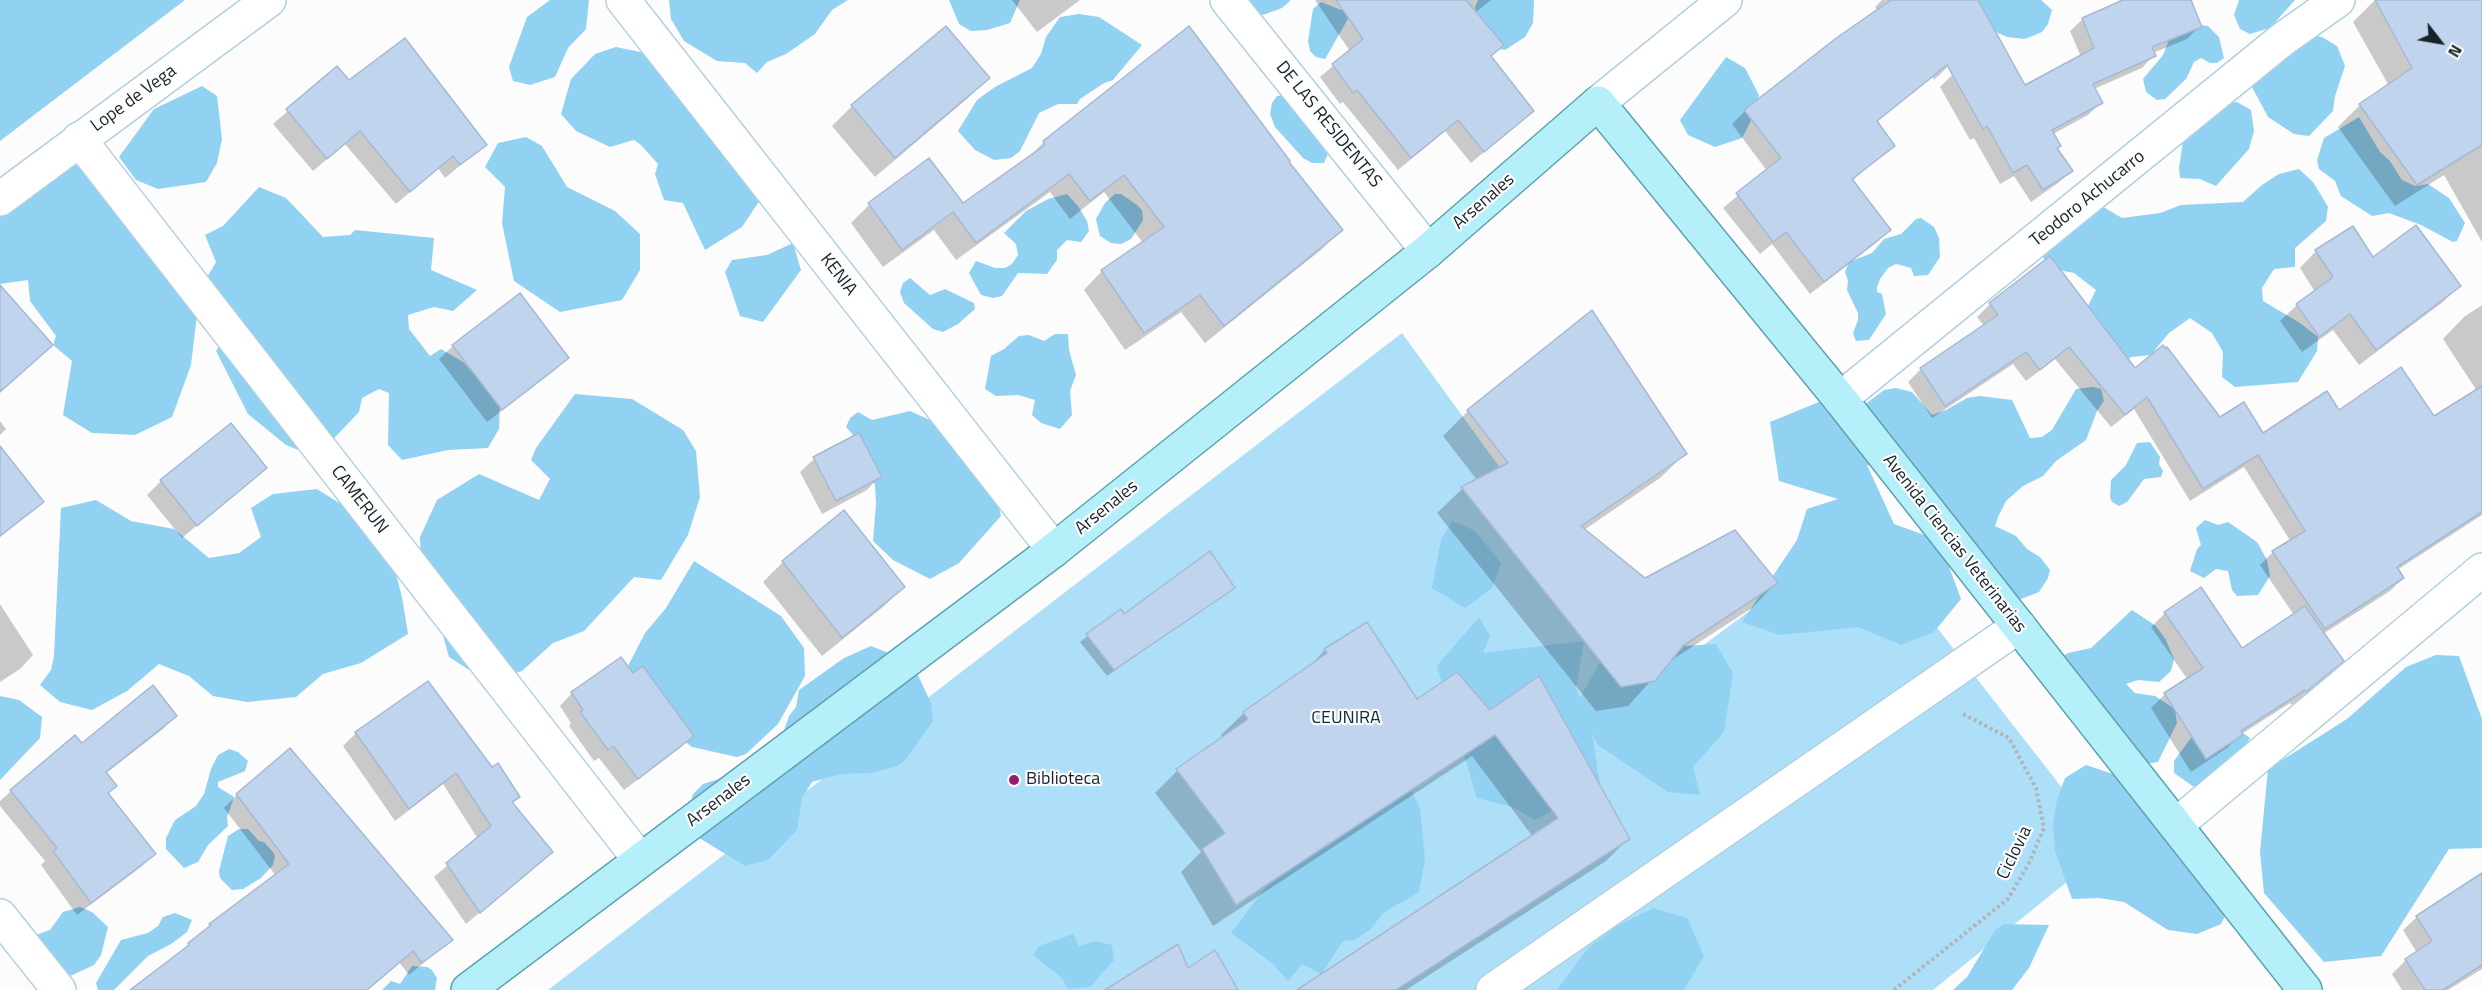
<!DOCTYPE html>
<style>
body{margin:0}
#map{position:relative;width:2482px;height:990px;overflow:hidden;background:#fcfcfc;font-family:"Titillium Web",sans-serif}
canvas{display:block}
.north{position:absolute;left:2410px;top:12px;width:60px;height:60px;-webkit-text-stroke:4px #fcfcfc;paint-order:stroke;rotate:121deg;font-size:16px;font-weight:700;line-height:24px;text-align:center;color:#162329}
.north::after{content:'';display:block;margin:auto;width:21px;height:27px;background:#162329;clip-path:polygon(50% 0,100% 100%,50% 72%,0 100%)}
</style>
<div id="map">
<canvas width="2482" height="990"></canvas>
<div class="north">N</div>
</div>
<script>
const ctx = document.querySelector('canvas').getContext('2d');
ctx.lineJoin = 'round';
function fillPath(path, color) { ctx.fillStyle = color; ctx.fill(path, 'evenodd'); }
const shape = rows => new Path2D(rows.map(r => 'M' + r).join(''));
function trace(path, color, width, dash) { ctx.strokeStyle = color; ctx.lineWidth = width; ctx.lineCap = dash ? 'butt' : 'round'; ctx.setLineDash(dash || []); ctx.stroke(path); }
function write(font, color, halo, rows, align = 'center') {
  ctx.font = font + ' "Titillium Web",sans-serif'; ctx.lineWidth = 4.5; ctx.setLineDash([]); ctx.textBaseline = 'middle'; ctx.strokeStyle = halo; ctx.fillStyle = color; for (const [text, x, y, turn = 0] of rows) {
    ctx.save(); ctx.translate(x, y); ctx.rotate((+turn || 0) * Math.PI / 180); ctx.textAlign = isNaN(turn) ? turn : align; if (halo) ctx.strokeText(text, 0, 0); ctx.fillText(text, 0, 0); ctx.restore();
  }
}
fillPath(shape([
 [1402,333,1655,681,1860,529,2109,848,1933,990,548,990]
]), '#aedff9');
fillPath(shape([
 [0,0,185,0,0,141],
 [550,0,589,0,586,29,568,48,555,77,530,85,513,81,509,67,527,17],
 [669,0,848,0,832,10,815,34,786,54,767,62,757,73,745,63,717,61,684,41,671,19],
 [949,0,1020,0,1010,23,987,30,971,31,959,24],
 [1247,0,1290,0,1290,1,1282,8,1263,15,1251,9],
 [1478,0,1534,0,1533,23,1525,37,1505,50,1489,47,1478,34,1475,7],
 [1956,0,2041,0,2052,10,2048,24,2042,32,2025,39,2007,37,1989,29],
 [2239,0,2295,0,2270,28,2250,34,2240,29,2234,15],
 [1321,2,1344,11,1349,17,1325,59,1316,57,1310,51,1308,41,1313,9],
 [1079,14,1099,17,1142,45,1113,80,1104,83,1080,99,1077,104,1058,104,1039,113,1020,151,1011,158,994,160,975,150,958,131,977,100,995,87,1032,68,1041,54,1046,37,1060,17],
 [2200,25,2208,26,2219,37,2224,58,2217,63,2210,63,2201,58,2194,62,2186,79,2165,99,2157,100,2146,92,2143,79,2163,55,2168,42,2177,31],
 [2309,35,2322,37,2337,46,2345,66,2335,96,2333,111,2309,136,2294,134,2268,117,2244,72],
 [616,47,645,53,762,197,742,227,705,250,683,203,664,200,655,174,658,164,641,145,634,140,610,147,576,131,561,114,571,79,595,54],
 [1726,57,1745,68,1759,95,1755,113,1742,138,1715,147,1688,135,1680,120],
 [202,86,217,96,222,139,217,163,206,182,158,189,136,180,119,157,154,109],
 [1283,95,1330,149,1324,163,1312,163,1303,158,1275,127,1270,114,1272,103,1277,96],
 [2237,102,2251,110,2254,131,2249,149,2216,186,2200,179,2180,178,2179,168,2183,141,2224,104],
 [2359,117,2380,152,2390,161,2402,180,2415,186,2428,184,2449,198,2465,223,2457,241,2453,242,2421,225,2389,213,2372,216,2341,196,2335,181,2319,169,2317,160,2324,138],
 [526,137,542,146,567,187,615,211,640,234,640,270,622,300,560,312,514,281,502,223,505,187,485,167,498,143],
 [54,151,92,176,198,306,191,365,172,417,135,435,92,433,63,415,72,361,53,345,56,336,30,301,28,280,0,284,0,186],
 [2299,169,2313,182,2328,207,2326,221,2295,248,2295,267,2274,269,2262,288,2263,301,2300,323,2318,337,2317,351,2298,382,2235,387,2222,377,2223,352,2212,333,2190,318,2169,333,2151,355,2131,357,2118,369,2084,314,2096,290,2074,273,2059,270,2044,259,2041,251,2095,202,2122,218,2160,213,2181,205,2243,202,2262,185,2279,174],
 [259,187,286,198,323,237,350,235,355,230,434,238,431,270,477,290,453,311,434,307,408,315,409,329,430,356,441,349,463,362,500,402,499,429,488,448,448,450,402,460,388,445,389,393,379,389,362,398,359,412,323,450,308,454,286,445,248,414,216,351,226,336,202,286,216,262,205,235,223,226],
 [1067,194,1078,206,1087,221,1089,231,1081,242,1067,240,1057,250,1057,260,1047,274,1018,273,1002,296,993,298,981,295,969,273,976,261,995,268,1005,268,1012,264,1018,255,1016,244,1004,233,1026,211,1048,199],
 [1115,194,1121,194,1137,205,1142,210,1143,220,1131,239,1121,244,1111,243,1100,236,1096,219,1105,203],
 [1921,218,1934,227,1939,238,1940,257,1928,275,1914,276,1911,268,1896,264,1888,268,1880,279,1877,287,1877,292,1882,294,1886,314,1869,340,1856,341,1853,333,1858,320,1858,313,1847,290,1848,281,1845,272,1849,262,1872,253,1884,239,1901,234,1916,219],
 [793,243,801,270,763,322,740,316,725,272,732,260,767,255],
 [910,278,930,295,945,289,974,303,975,309,958,324,943,332,933,329,904,303,900,292,903,283],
 [1055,334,1068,334,1069,350,1076,375,1070,391,1072,415,1060,429,1041,423,1032,415,1035,400,1018,395,996,396,985,389,991,356,1004,349,1019,336,1029,335,1044,341],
 [2093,387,2101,389,2104,401,2097,411,2086,440,2056,461,2043,476,2023,486,2006,501,1998,517,1995,526,2016,536,2027,549,2040,557,2050,570,2048,578,2039,592,2021,599,2015,605,1941,545,1961,599,1934,632,1901,645,1858,627,1780,635,1742,622,1797,540,1807,509,1838,499,1779,481,1770,422,1836,395,1859,409,1884,390,1896,388,1912,392,1932,415,1946,410,1967,398,1980,396,2012,400,2030,438,2042,437,2052,430,2076,389],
 [1867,465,1886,472,1938,540,1894,524],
 [575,394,632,399,683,430,696,451,700,497,688,535,661,580,634,577,584,631,553,643,522,671,488,682,449,657,442,632,460,601,421,571,420,537,437,500,479,474,539,500,550,479,531,460,536,448],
 [910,411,928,419,958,438,996,494,1001,516,959,563,930,579,893,560,873,541,876,504,875,485,861,444,846,427,850,418,858,412,872,420],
 [2150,442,2160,457,2159,464,2163,471,2161,477,2144,479,2127,502,2119,506,2112,502,2110,497,2111,480,2126,465,2137,443],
 [317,489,366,520,389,548,402,597,408,634,361,663,323,674,296,697,247,702,213,696,189,676,159,664,127,691,92,710,60,702,40,685,51,670,54,656,61,508,96,500,131,521,174,529,209,558,239,553,261,537,251,508,273,494],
 [2205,520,2218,525,2228,522,2257,542,2267,560,2270,576,2258,595,2237,596,2232,590,2228,571,2216,569,2204,578,2190,571,2197,549,2201,545,2196,528],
 [1452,521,1475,531,1501,563,1492,588,1465,608,1432,588,1441,540],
 [694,561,781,616,804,648,805,676,778,724,746,754,737,757,692,747,669,729,626,682,629,664,645,633,666,608],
 [2132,610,2156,626,2166,640,2174,659,2171,671,2159,682,2138,680,2126,684,2135,693,2155,696,2175,709,2177,723,2158,762,2140,765,2050,677,2063,656,2068,653,2091,648],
 [1479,617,1490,636,1483,653,1584,641,1576,688,1580,698,1600,662,1683,646,1716,644,1733,673,1724,732,1693,767,1700,795,1668,792,1598,745,1592,734,1600,784,1582,795,1535,820,1513,807,1477,798,1437,666],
 [871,646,901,658,916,671,931,703,933,721,905,760,897,766,871,773,840,774,812,782,802,798,797,830,768,860,745,866,696,836,689,809,693,794,703,784,741,772,777,750,789,716,796,707,799,690,844,658],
 [2436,655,2459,656,2482,719,2482,848,2449,849,2381,956,2324,962,2264,893,2260,852,2268,769,2347,719,2406,667],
 [0,696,19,700,42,717,40,738,0,780],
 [2231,725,2250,738,2237,761,2197,789,2174,773,2174,761,2196,731],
 [229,749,238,752,248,761,245,771,218,782,218,787,234,797,227,817,228,826,208,845,198,862,184,868,166,849,166,838,175,820,196,806,204,794,211,769,218,755],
 [2086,765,2113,774,2151,810,2217,850,2233,872,2233,900,2221,924,2197,934,2168,930,2124,902,2099,898,2072,899,2055,851,2053,824,2057,800,2065,778],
 [1401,768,1420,809,1425,859,1419,892,1383,913,1371,929,1354,940,1343,941,1321,974,1302,964,1288,981,1273,964,1231,933,1270,882],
 [239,829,248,829,259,841,264,842,273,852,275,856,273,865,261,878,243,889,232,890,220,878,219,871,228,836],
 [80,907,92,912,108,927,101,955,94,965,70,976,54,972,33,936,50,930,63,912],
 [1653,908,1687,918,1704,956,1684,990,1557,990,1588,948,1615,927],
 [175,913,192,920,187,932,171,944,148,956,114,990,98,990,96,983,121,940,148,933,158,926,163,917],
 [2004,924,2049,925,2029,968,2012,990,1953,990,1967,977,1996,929],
 [1073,934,1079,946,1095,941,1112,945,1114,960,1090,987,1068,989,1061,977,1033,955,1039,946],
 [412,966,427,967,432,970,437,978,435,990,382,990,391,981,400,984]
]), '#91d1f2');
fillPath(shape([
 [1012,0,1080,0,1037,32],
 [1315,0,1491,0,1475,13,1502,45,1490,57,1532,111,1471,163,1445,131,1398,170,1343,102,1340,104,1320,77,1350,51],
 [1882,0,1976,0,1990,26,1934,80,1933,77,1876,122,1893,145,1852,181,1889,230,1876,243,1810,294,1772,244,1760,254,1723,208,1767,171,1732,124,1745,111,1878,11,1875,7],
 [2119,0,2189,0,2200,26,2187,39,2153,53,2154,55,2142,68,2094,89,2101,102,2088,115,2053,134,2059,146,2056,149,2071,171,2058,183,2031,202,2014,176,2000,184,1974,138,1970,140,1940,87,1952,75,2005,52,2025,87,2081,57,2070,31,2083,19,2120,3],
 [2375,0,2482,0,2482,242,2444,175,2395,206,2338,127,2360,105,2389,86,2353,22],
 [946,28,988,78,968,98,875,177,832,126,852,106],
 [337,68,349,82,485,145,445,178,438,168,396,204,345,144,313,171,273,124],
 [1044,142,1287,162,1341,230,1322,249,1205,343,1181,312,1125,350,1084,290,1102,271,1143,243,1104,192,1070,219,1050,192,956,260,934,230,883,267,851,223,869,205,929,160,962,205,1025,161],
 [2316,251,2372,259,2459,286,2443,302,2359,365,2333,330,2302,352,2280,321,2297,305,2315,292,2300,268],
 [1990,304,2135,370,2220,419,2263,435,2338,412,2433,418,2477,391,2443,339,2464,317,2482,305,2482,515,2397,570,2403,578,2390,591,2323,634,2342,661,2328,675,2292,705,2290,703,2240,735,2227,748,2191,772,2151,708,2165,694,2188,680,2151,627,2165,613,2241,650,2294,615,2260,565,2273,552,2291,542,2244,467,2190,501,2134,409,2111,427,2055,359,2026,381,2013,364,1932,418,1908,382,1921,369,1984,326,1977,317],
 [453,346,567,358,554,371,487,422,439,359],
 [1468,411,1685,454,1660,478,1584,530,1645,580,1776,583,1752,608,1667,663,1628,706,1596,711,1437,513,1462,489,1477,480,1443,436],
 [0,421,6,429,0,435],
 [0,448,42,502,0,537],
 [814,459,880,476,867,490,822,514,800,472],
 [265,468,182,538,147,495,161,481],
 [844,513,903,587,883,607,822,656,763,582,783,562],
 [1233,588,1107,676,1080,642,1120,611,1124,616],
 [0,604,33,655,20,669,0,682],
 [1325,650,1417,701,1489,712,1628,839,1606,861,1406,990,1300,990,1533,837,1472,756,1213,926,1181,872,1201,852,1155,793,1177,771,1223,738,1221,735,1244,713,1306,670],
 [632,676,692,736,680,748,624,790,599,758,594,761,569,726,571,723,560,706,572,693],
 [175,716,163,729,105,774,107,794,154,854,141,867,77,915,41,865,45,861,0,806,0,801,11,791,81,745],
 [356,733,491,769,518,796,511,803,551,852,466,924,434,877,478,839,443,784,395,821,343,746],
 [237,795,451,940,409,975,399,962,367,990,133,990,177,956,210,925,276,876,224,808],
 [2482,875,2482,969,2448,990,2402,990,2392,974,2406,960,2417,953,2403,930,2417,917]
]), '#0003');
const building = shape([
 [1336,0,1466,0,1504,45,1491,56,1534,111,1484,152,1458,120,1411,158,1357,90,1353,93,1332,64,1363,39,1336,0],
 [1891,0,1978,0,2025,85,2094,48,2082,18,2123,0,2191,0,2202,27,2152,47,2156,56,2093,84,2103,103,2052,130,2061,146,2057,148,2073,171,2043,190,2027,165,2013,173,1987,126,1983,129,1947,65,1877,121,1895,146,1852,179,1891,230,1824,282,1786,232,1773,242,1736,193,1781,158,1744,110,1835,39,1891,0],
 [2375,0,2482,0,2482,145,2417,185,2359,104,2412,68,2375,0],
 [946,26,990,78,895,158,851,105,946,26],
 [1189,26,1290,161,1289,162,1343,230,1224,326,1200,295,1144,333,1101,270,1164,227,1124,175,1090,201,1069,174,976,243,953,212,902,250,868,203,929,158,963,203,1045,145,1043,141,1189,26],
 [405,38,487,145,460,165,453,156,410,192,360,131,327,159,286,109,337,66,349,80,405,38],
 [2416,225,2461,286,2376,350,2350,314,2319,337,2296,304,2333,277,2315,250,2353,226,2373,257,2416,225],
 [2050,256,2135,368,2163,345,2165,348,2167,347,2220,417,2244,402,2263,433,2327,391,2339,410,2401,367,2434,416,2482,386,2482,512,2397,567,2404,578,2325,629,2272,551,2305,531,2258,455,2203,489,2147,397,2125,415,2069,347,2040,370,2026,352,1945,406,1920,368,1998,315,1989,303,2050,256],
 [0,285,53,345,0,392,0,285],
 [520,293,569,358,502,410,452,345,520,293],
 [1592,310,1687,454,1581,526,1645,578,1735,530,1778,583,1683,646,1655,681,1621,687,1461,487,1508,463,1467,410,1592,310],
 [231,423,267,468,197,526,160,480,231,423],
 [859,433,882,477,836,501,813,457,859,433],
 [0,446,44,502,0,536,0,446],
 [844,510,905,587,842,638,782,561,844,510],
 [1210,551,1235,588,1114,670,1086,634,1121,609,1124,614,1210,551],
 [2201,587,2242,648,2305,606,2344,661,2306,692,2305,690,2241,731,2243,735,2206,759,2164,693,2203,668,2164,612,2201,587],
 [1367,622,1417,699,1457,672,1490,710,1539,676,1630,839,1396,990,1297,990,1558,818,1495,735,1236,905,1202,849,1225,833,1176,769,1248,719,1243,712,1327,653,1324,649,1367,622],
 [621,657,633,673,643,666,694,736,638,779,613,746,608,750,580,712,583,710,571,692,621,657],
 [428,681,492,767,498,763,520,797,512,802,553,852,480,913,446,863,491,826,456,773,409,809,355,732,428,681],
 [153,685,177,716,106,772,117,786,108,793,156,854,91,903,53,851,57,848,10,790,75,735,82,743,153,685],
 [290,748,453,940,422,963,413,951,367,990,130,990,189,945,188,943,211,925,209,924,289,864,236,794,290,748],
 [2482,873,2482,965,2443,990,2425,990,2405,959,2432,941,2416,916,2482,873],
 [1178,944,1188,968,1215,950,1238,990,1105,990,1178,944]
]);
fillPath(building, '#c0d4ee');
trace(building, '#a6b9d2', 1.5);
const minor = shape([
 [623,0,1054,550],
 [1227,0,1428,251],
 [1598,103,1725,0],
 [79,139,640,860],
 [0,199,269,0],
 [1840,399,2283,39,2338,0],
 [2176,825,2482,570],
 [0,916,59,990],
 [1493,990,2019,626]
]);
const major = shape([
 [468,990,1054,550,1428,251,1598,103,1840,399,2305,990]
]);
trace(minor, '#b0d0e1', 36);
trace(major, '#5ea2ae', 36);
trace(shape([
 [1894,990,2008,899,2029,863,2044,828,2036,788,2009,738,1961,713]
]), '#b1b5b7', 4, [3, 3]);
trace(minor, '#fff', 33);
trace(major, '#b5f0fa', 33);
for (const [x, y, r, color] of [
 [1014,780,6,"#971971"]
]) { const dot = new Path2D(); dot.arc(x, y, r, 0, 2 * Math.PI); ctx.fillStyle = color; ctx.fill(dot); trace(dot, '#fcfcfc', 2); }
write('18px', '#162329', '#fcfcfc', [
 ["Lope de Vega",134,99,-36],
 ["DE LAS RESIDENTAS",1328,125,51],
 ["Teodoro Achucarro",2088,199,-39],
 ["Arsenales",1484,202,-41],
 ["KENIA",838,275,52],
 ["CAMERUN",359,500,52],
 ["Arsenales",1107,508,-39],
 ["Avenida Ciencias Veterinarias",1954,544,52],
 ["Arsenales",719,801,-37],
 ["Ciclovia",2015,853,-64]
]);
write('18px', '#0e2d3b', '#fcfcfc', [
 ["CEUNIRA",1346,719]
]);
write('18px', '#162329', '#fcfcfc', [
 ["Biblioteca",1026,780]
], 'left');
</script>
